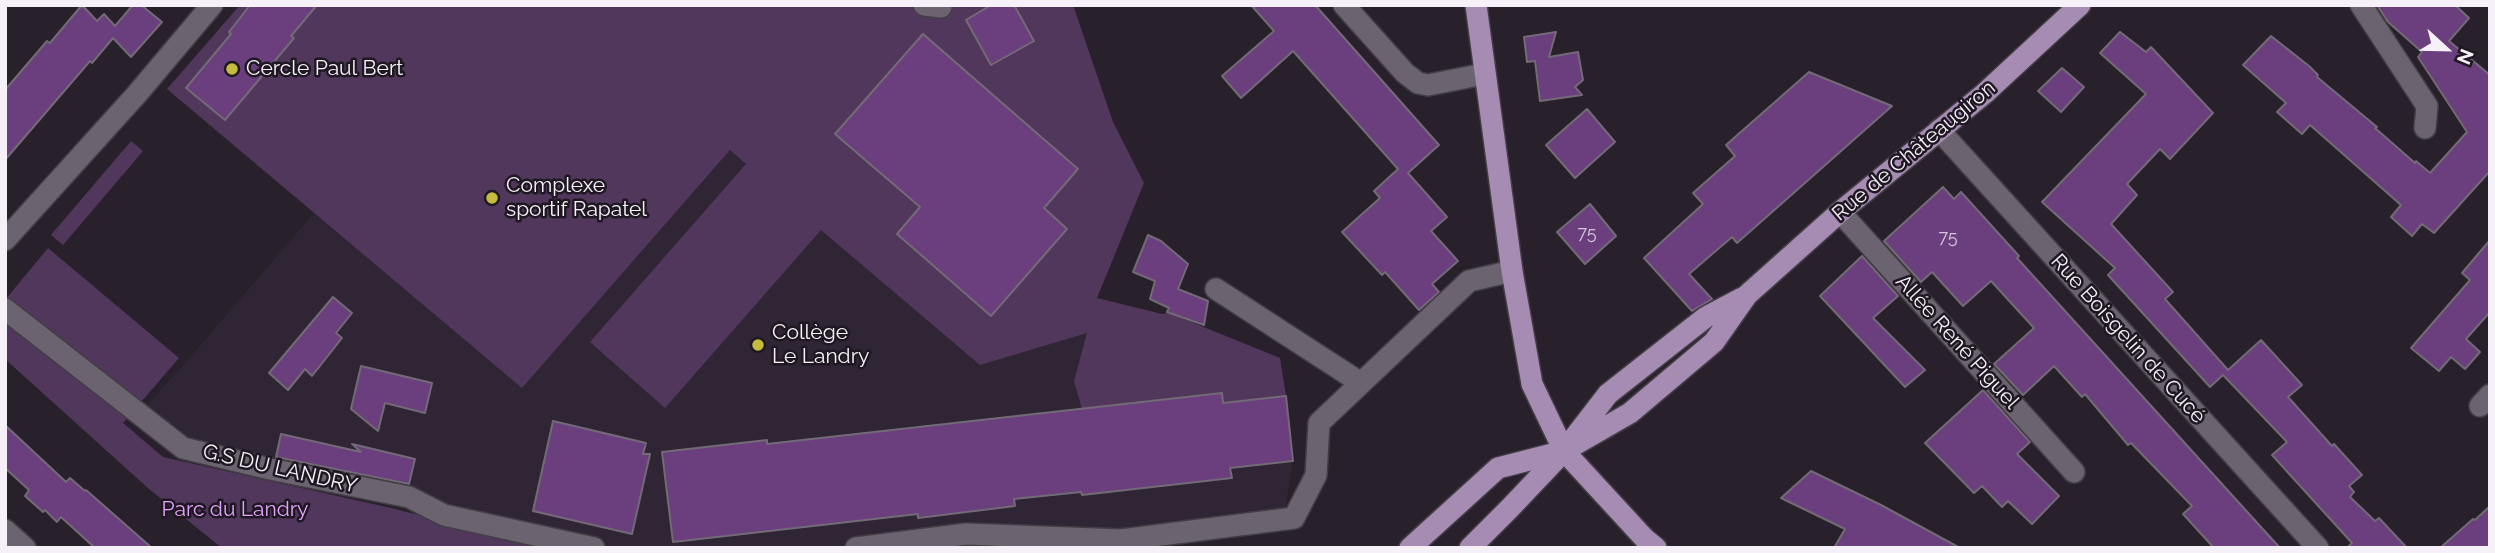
<!DOCTYPE html>
<meta charset="utf-8">
<style>
body{margin:0}
#map{position:relative;width:2495px;height:553px;overflow:hidden;background:#28212b;font-family:Raleway,sans-serif}
canvas{display:block}
.frame{position:absolute;inset:0;border:7px solid #f6f1f8;pointer-events:none}
.north{position:absolute;left:2411px;top:14px;width:70px;height:70px;-webkit-text-stroke:5px #1f1822;paint-order:stroke;rotate:112deg;font-size:19px;font-weight:700;line-height:28px;text-align:center;color:#f6f1f8}
.north::after{content:'';display:block;margin:auto;width:24px;height:32px;background:#f6f1f8;clip-path:polygon(50% 0,100% 100%,50% 72%,0 100%)}
</style>
<div id="map">
<canvas width="2495" height="553"></canvas>
<div class="frame"></div>
<div class="north">N</div>
</div>
<script>
const ctx = document.querySelector('canvas').getContext('2d');
ctx.lineJoin = 'round';
function fillPath(path, color) { ctx.fillStyle = color; ctx.fill(path, 'evenodd'); }
const shape = rows => new Path2D(rows.map(r => 'M' + r).join(''));
function trace(path, color, width, dash) { ctx.strokeStyle = color; ctx.lineWidth = width; ctx.lineCap = dash ? 'butt' : 'round'; ctx.setLineDash(dash || []); ctx.stroke(path); }
function write(font, color, halo, rows, align = 'center') {
  ctx.font = font + ' Raleway,sans-serif'; ctx.lineWidth = 5; ctx.setLineDash([]); ctx.textBaseline = 'middle'; ctx.strokeStyle = halo; ctx.fillStyle = color; for (const [text, x, y, turn = 0] of rows) {
    ctx.save(); ctx.translate(x, y); ctx.rotate((+turn || 0) * Math.PI / 180); ctx.textAlign = isNaN(turn) ? turn : align; if (halo) ctx.strokeText(text, 0, 0); ctx.fillText(text, 0, 0); ctx.restore();
  }
}
fillPath(shape([
 [730,150,821,230,1087,332,1169,313,1280,358,1293,459,1285,511,1092,531,1038,531,957,548,610,548,532,529,453,506,185,445,141,412,187,361,314,213,522,387]
]), '#302535');
fillPath(shape([
 [240,5,1073,5,1113,122,1144,183,1097,298,1162,314,1169,313,1280,358,1286,396,1223,403,1221,393,1082,409,1074,381,1087,333,980,365,821,230,665,408,590,342,746,164,730,150,522,388,167,89],
 [131,141,143,151,63,245,51,235],
 [48,248,179,358,123,423,163,457,391,508,548,548,222,548,149,489,5,359,5,300]
]), '#52375d');
const building = shape([
 [82,5,97,21,104,14,115,26,133,5,141,5,162,22,131,57,113,38,92,63,90,61,5,160,5,90,47,41,50,43,82,5],
 [250,5,317,5,291,36,294,38,225,120,186,88,231,34,229,32,250,5],
 [991,5,1014,5,1034,41,991,65,966,20,991,5],
 [1251,5,1315,5,1439,145,1408,173,1447,217,1431,231,1458,261,1432,284,1439,292,1419,310,1385,272,1382,275,1342,232,1380,198,1374,191,1398,169,1293,51,1241,98,1222,76,1274,31,1251,5],
 [2377,5,2455,5,2469,18,2449,41,2490,75,2490,171,2434,233,2422,224,2412,236,2391,217,2401,205,2310,125,2302,134,2277,112,2286,103,2243,65,2271,36,2309,66,2318,75,2317,77,2377,127,2375,128,2415,163,2416,161,2430,173,2467,132,2418,57,2422,52,2388,22,2377,5],
 [1556,32,1549,57,1578,52,1583,80,1575,87,1582,95,1540,101,1535,61,1527,62,1524,37,1556,32],
 [2120,32,2146,52,2151,47,2213,113,2170,159,2160,149,2127,184,2137,195,2111,224,2173,292,2165,299,2228,370,2261,340,2302,385,2288,397,2332,446,2334,444,2362,475,2349,486,2354,492,2350,497,2375,521,2379,518,2407,548,2347,548,2352,543,2272,455,2287,442,2223,375,2210,387,2108,275,2115,268,2042,202,2146,94,2100,53,2120,32],
 [923,34,1078,169,1044,208,1067,229,991,316,897,234,920,207,835,134,923,34],
 [2062,68,2084,87,2061,112,2038,91,2062,68],
 [1809,72,1892,106,1737,243,1732,237,1689,274,1712,299,1692,311,1644,258,1703,204,1693,193,1735,156,1726,145,1809,72],
 [1587,109,1615,142,1575,178,1546,145,1587,109],
 [1943,187,1954,199,1961,192,2019,256,2017,258,2280,548,2214,548,2183,514,2192,506,2131,443,2128,445,2085,394,2082,397,2054,366,2023,395,1994,364,2034,328,1991,281,1963,306,1932,272,1921,282,1884,241,1943,187],
 [1590,204,1616,236,1585,264,1557,232,1590,204],
 [1148,235,1161,241,1188,264,1178,289,1208,301,1204,325,1167,312,1169,308,1150,299,1155,281,1133,272,1148,235],
 [2490,240,2490,312,2466,339,2480,352,2465,369,2451,357,2439,371,2411,348,2470,280,2462,273,2490,240],
 [1862,256,1898,296,1873,318,1925,370,1905,387,1820,296,1862,256],
 [333,297,352,313,336,333,342,338,312,376,305,369,288,390,269,373,333,297],
 [361,366,432,383,425,413,385,403,378,431,351,409,361,366],
 [1983,390,2030,442,2017,454,2059,496,2032,524,2008,501,2002,507,1982,486,1974,493,1925,443,1983,390],
 [1222,393,1223,403,1286,396,1293,461,1230,468,1232,478,1082,495,1081,492,1014,499,1015,506,918,518,918,514,673,542,662,452,767,440,767,444,1222,393],
 [553,421,646,443,643,454,650,454,632,534,533,511,553,421],
 [5,425,66,482,70,478,85,491,86,490,152,548,95,548,61,517,57,522,45,510,43,512,25,496,29,490,5,468,5,425],
 [281,434,361,452,352,444,415,459,409,484,276,457,281,434],
 [1811,471,1881,505,1960,548,1834,548,1845,529,1781,498,1811,471],
 [2490,506,2490,548,2440,548,2473,519,2475,520,2490,506]
]);
fillPath(building, '#6b3f7d');
trace(building, '#726a76', 2);
const minor = shape([
 [924,5,941,7],
 [1344,5,1405,73,1418,83,1428,85,1484,74],
 [2361,5,2427,106,2425,128],
 [1939,130,2318,548],
 [1840,212,2074,472],
 [5,240,137,94,212,5],
 [1216,289,1361,383],
 [5,309,183,448,270,469,409,497,444,515,594,548],
 [2480,406,2490,395],
 [5,530,25,548],
 [856,548,966,534,1121,540,1294,518,1316,475,1319,423,1469,281,1512,271]
]);
const major = shape([
 [1476,5,1512,271,1532,384,1564,451,1645,539,1656,548],
 [1410,548,1498,468,1564,451,1630,413,1714,342,1747,295,1840,212,1985,93,2080,5],
 [1470,548,1510,508,1564,451,1608,394,1706,317,1742,298]
]);
trace(minor, '#433e46', 24);
trace(major, '#433e46', 24);
trace(minor, '#6b636f', 21);
trace(major, '#a68bb3', 21);
for (const [x, y, r, color] of [
 [232,69,7,"#c5bc3d"],
 [492,198,7,"#c5bc3d"],
 [758,345,7,"#c5bc3d"]
]) { const dot = new Path2D(); dot.arc(x, y, r, 0, 2 * Math.PI); ctx.fillStyle = color; ctx.fill(dot); trace(dot, '#1f1822', 2.5); }
write('18px', '#d3c4d9', null, [
 ["75",1587,234],
 ["75",1948,238]
]);
write('21px', '#f6f1f8', '#1f1822', [
 ["Cercle Paul Bert",246,69],
 ["Complexe",506,186],
 ["sportif Rapatel",506,210],
 ["Collège",772,333],
 ["Le Landry",772,357]
], 'left');
write('21px', '#f6f1f8', '#1f1822', [
 ["Rue de Châteaugiron",1914,151,-40],
 ["Rue Boisgelin de Cucé",2128,339,48],
 ["Allée René Piguel",1957,342,48],
 ["G.S DU LANDRY",280,469,13]
]);
write('21px', '#e1a3fc', '#1f1822', [
 ["Parc du Landry",235,510]
]);
</script>
